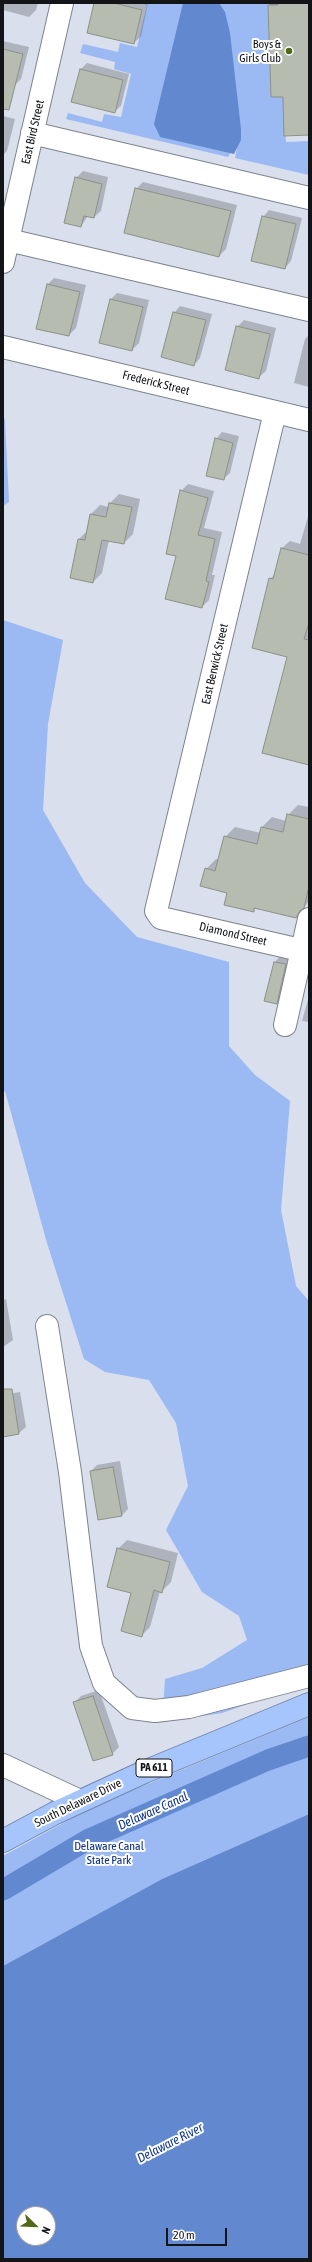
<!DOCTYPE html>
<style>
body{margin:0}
#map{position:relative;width:312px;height:2262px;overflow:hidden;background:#d9dfec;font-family:"Asap Condensed",sans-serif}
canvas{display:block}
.frame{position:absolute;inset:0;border:4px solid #121418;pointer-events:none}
.north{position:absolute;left:16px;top:2206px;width:40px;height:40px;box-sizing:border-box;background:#fff;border:1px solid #a0a1a3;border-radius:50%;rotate:113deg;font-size:11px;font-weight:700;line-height:16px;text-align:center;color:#121418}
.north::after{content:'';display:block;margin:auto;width:14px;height:18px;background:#506818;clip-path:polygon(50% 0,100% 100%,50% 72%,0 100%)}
.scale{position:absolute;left:166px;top:2228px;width:61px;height:18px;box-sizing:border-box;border:2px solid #121418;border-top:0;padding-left:5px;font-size:12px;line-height:14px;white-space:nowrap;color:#121418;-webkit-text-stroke:3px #fff;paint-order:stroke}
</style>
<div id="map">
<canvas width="312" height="2262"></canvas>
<div class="frame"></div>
<div class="north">N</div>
<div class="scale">20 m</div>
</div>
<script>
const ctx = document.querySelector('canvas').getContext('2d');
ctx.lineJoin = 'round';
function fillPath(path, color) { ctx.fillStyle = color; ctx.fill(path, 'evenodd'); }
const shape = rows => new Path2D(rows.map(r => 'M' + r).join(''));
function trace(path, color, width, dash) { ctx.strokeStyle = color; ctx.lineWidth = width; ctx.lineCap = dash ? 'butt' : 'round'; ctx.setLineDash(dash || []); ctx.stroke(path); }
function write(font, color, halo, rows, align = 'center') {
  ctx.font = font + ' "Asap Condensed",sans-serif'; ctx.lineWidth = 4; ctx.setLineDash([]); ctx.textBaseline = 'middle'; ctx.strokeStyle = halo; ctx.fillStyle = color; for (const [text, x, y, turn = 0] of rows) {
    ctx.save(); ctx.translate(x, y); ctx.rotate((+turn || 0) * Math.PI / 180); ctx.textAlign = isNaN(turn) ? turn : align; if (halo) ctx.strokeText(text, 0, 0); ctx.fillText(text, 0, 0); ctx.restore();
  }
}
fillPath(shape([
 [140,3,278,3,278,5,268,5,271,97,283,97,286,142,309,141,309,175,235,158,239,139,228,157,66,119,68,113,102,122,104,114,121,117,131,74,114,69,115,62,80,53,83,44,118,52,120,43,137,47,147,5],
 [3,413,5,421,9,502,3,506],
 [3,620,63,640,48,724,43,810,85,883,137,937,229,962,229,1046,255,1075,290,1101,281,1210,296,1286,309,1301,309,1683,222,1713,190,1718,163,1712,165,1679,202,1668,247,1640,239,1616,202,1592,166,1530,188,1486,176,1423,149,1380,105,1372,84,1359,47,1243,5,1091,3,1093],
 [309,1717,309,1814,162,1879,3,1966,3,1856,92,1807]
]), '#9bb9f2');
fillPath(shape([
 [183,3,219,3,225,12,230,33,241,129,241,140,234,154,160,137,154,124],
 [309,1814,309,2259,3,2259,3,1966,162,1879],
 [24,2214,48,2214,48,2238,24,2238]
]), '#6288cf');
fillPath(shape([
 [3,3,38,3,36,10,29,17,3,10],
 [95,3,148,3,141,36,134,43],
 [271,3,309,3,309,134,283,96,269,6],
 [3,41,29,47,21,79,14,86,3,83],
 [87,63,129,74,121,106,114,112,81,69],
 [3,116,15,119,7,151,3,155],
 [83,171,108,177,101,211,94,217,88,216,81,226,76,178],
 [143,182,237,205,226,249,219,256,136,189],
 [269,210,302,218,291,261,285,268,263,217],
 [54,278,86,285,76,328,69,335,48,284],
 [117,293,149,300,139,343,132,350,111,299],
 [180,306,212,314,200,358,194,365,174,313],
 [244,320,276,328,266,371,259,377,237,327],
 [309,335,309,387,294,383,305,339],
 [222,432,239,436,230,473,223,479,216,439],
 [188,484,214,491,204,528,222,532,212,575,215,575,209,600,202,607,177,555,181,491],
 [119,494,140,499,133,534,124,543,109,540,102,573,93,582,79,539,87,531,91,514,100,505,109,507,110,503],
 [309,513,309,764,270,579,275,574,282,548,290,541,300,544],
 [298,805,309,807,309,901,296,917,256,908,253,911,229,892,206,869,216,859,219,859,225,837,235,827,261,833,262,827,272,817,286,821,288,815],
 [281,955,292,958,283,996,277,1003,266,1000,275,962],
 [309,996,309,1022,302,1021],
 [6,1299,13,1340,3,1347,3,1300],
 [20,1392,26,1427,19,1433,3,1436,3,1395],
 [120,1461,128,1509,122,1515,91,1471,97,1465],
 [127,1540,178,1553,171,1582,162,1591,160,1591,150,1627,141,1636,132,1592,118,1549],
 [99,1690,119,1747,112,1754,74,1703,81,1696]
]), '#0003');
trace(shape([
 [3,1890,89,1839,268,1760,309,1746]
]), '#6288cf', 21);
const building = shape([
 [94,3,114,3,142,10,134,44,87,33,94,3],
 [278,3,309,3,309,135,284,136,283,97,271,97,268,5,278,5,278,3],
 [3,49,23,54,9,110,3,109,3,49],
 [80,69,123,80,115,113,71,102,80,69],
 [75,177,102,184,94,218,84,216,81,227,64,223,75,177],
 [135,188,231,211,219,257,124,233,135,188],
 [262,216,296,224,285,269,251,261,262,216],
 [47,284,80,292,69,336,36,329,47,284],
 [110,299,143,307,132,351,99,343,110,299],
 [173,312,206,320,194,366,161,357,173,312],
 [236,326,270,334,259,379,225,370,236,326],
 [215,438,233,443,224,480,206,476,215,438],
 [180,490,208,498,198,535,215,539,206,581,209,582,202,608,165,599,176,556,166,554,180,490],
 [109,503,132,507,124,544,102,540,93,583,70,578,78,539,85,540,90,514,106,517,109,503],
 [281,548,309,555,309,623,304,639,309,640,309,765,262,753,287,657,252,648,269,578,273,579,281,548],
 [287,814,309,819,309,886,304,908,300,911,296,918,254,908,254,912,224,905,227,893,200,886,205,868,215,871,224,836,257,844,261,827,283,832,287,814],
 [274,962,286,964,277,1004,264,1001,274,962],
 [3,1389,12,1389,19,1434,3,1437,3,1389],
 [113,1467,122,1516,98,1520,90,1471,113,1467],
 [117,1548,170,1562,162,1593,154,1590,142,1637,121,1631,131,1593,107,1587,117,1548],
 [93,1696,113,1755,93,1761,73,1702,93,1696]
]);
fillPath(building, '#b7bcb0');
trace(building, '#8c9185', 1);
const minor = shape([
 [32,133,309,198],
 [8,240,309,310],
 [3,262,62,3],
 [3,347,309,420],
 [275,412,156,911,161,918,309,952],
 [285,1025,309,919],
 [47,1326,70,1472,91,1646,104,1683,132,1708,155,1711,189,1707,309,1676],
 [3,1765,80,1801]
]);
const highway = shape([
 [3,1841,55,1813,144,1772,309,1704]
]);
trace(minor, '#7d838e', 24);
trace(highway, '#7387ad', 24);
trace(minor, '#fff', 22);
trace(highway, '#a7c5fd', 22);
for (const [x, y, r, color] of [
 [289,51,4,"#506818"]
]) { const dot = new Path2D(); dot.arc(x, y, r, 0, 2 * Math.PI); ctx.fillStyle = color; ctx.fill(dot); trace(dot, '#fff', 1.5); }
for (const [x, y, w] of [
 [154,1768,36]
]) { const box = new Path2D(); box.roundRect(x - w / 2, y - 9, w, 18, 3); ctx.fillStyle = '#fff'; ctx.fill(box); trace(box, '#121418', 1); }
write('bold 11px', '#121418', null, [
 ["PA 611",154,1768]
]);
write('12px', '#121418', '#fff', [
 ["Boys &",281,44],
 ["Girls Club",281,58]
], 'right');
write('12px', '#121418', '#fff', [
 ["East Bird Street",33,132,-77],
 ["Frederick Street",156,383,14],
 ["East Berwick Street",215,664,-77],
 ["Diamond Street",233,934,13],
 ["South Delaware Drive",78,1803,-26]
]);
write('12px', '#072e81', '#fff', [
 ["Delaware Canal",109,1846],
 ["State Park",109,1860]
]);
write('italic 13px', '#12398d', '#fff', [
 ["Delaware Canal",153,1811,-24],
 ["Delaware River",170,2143,-27]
]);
</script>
